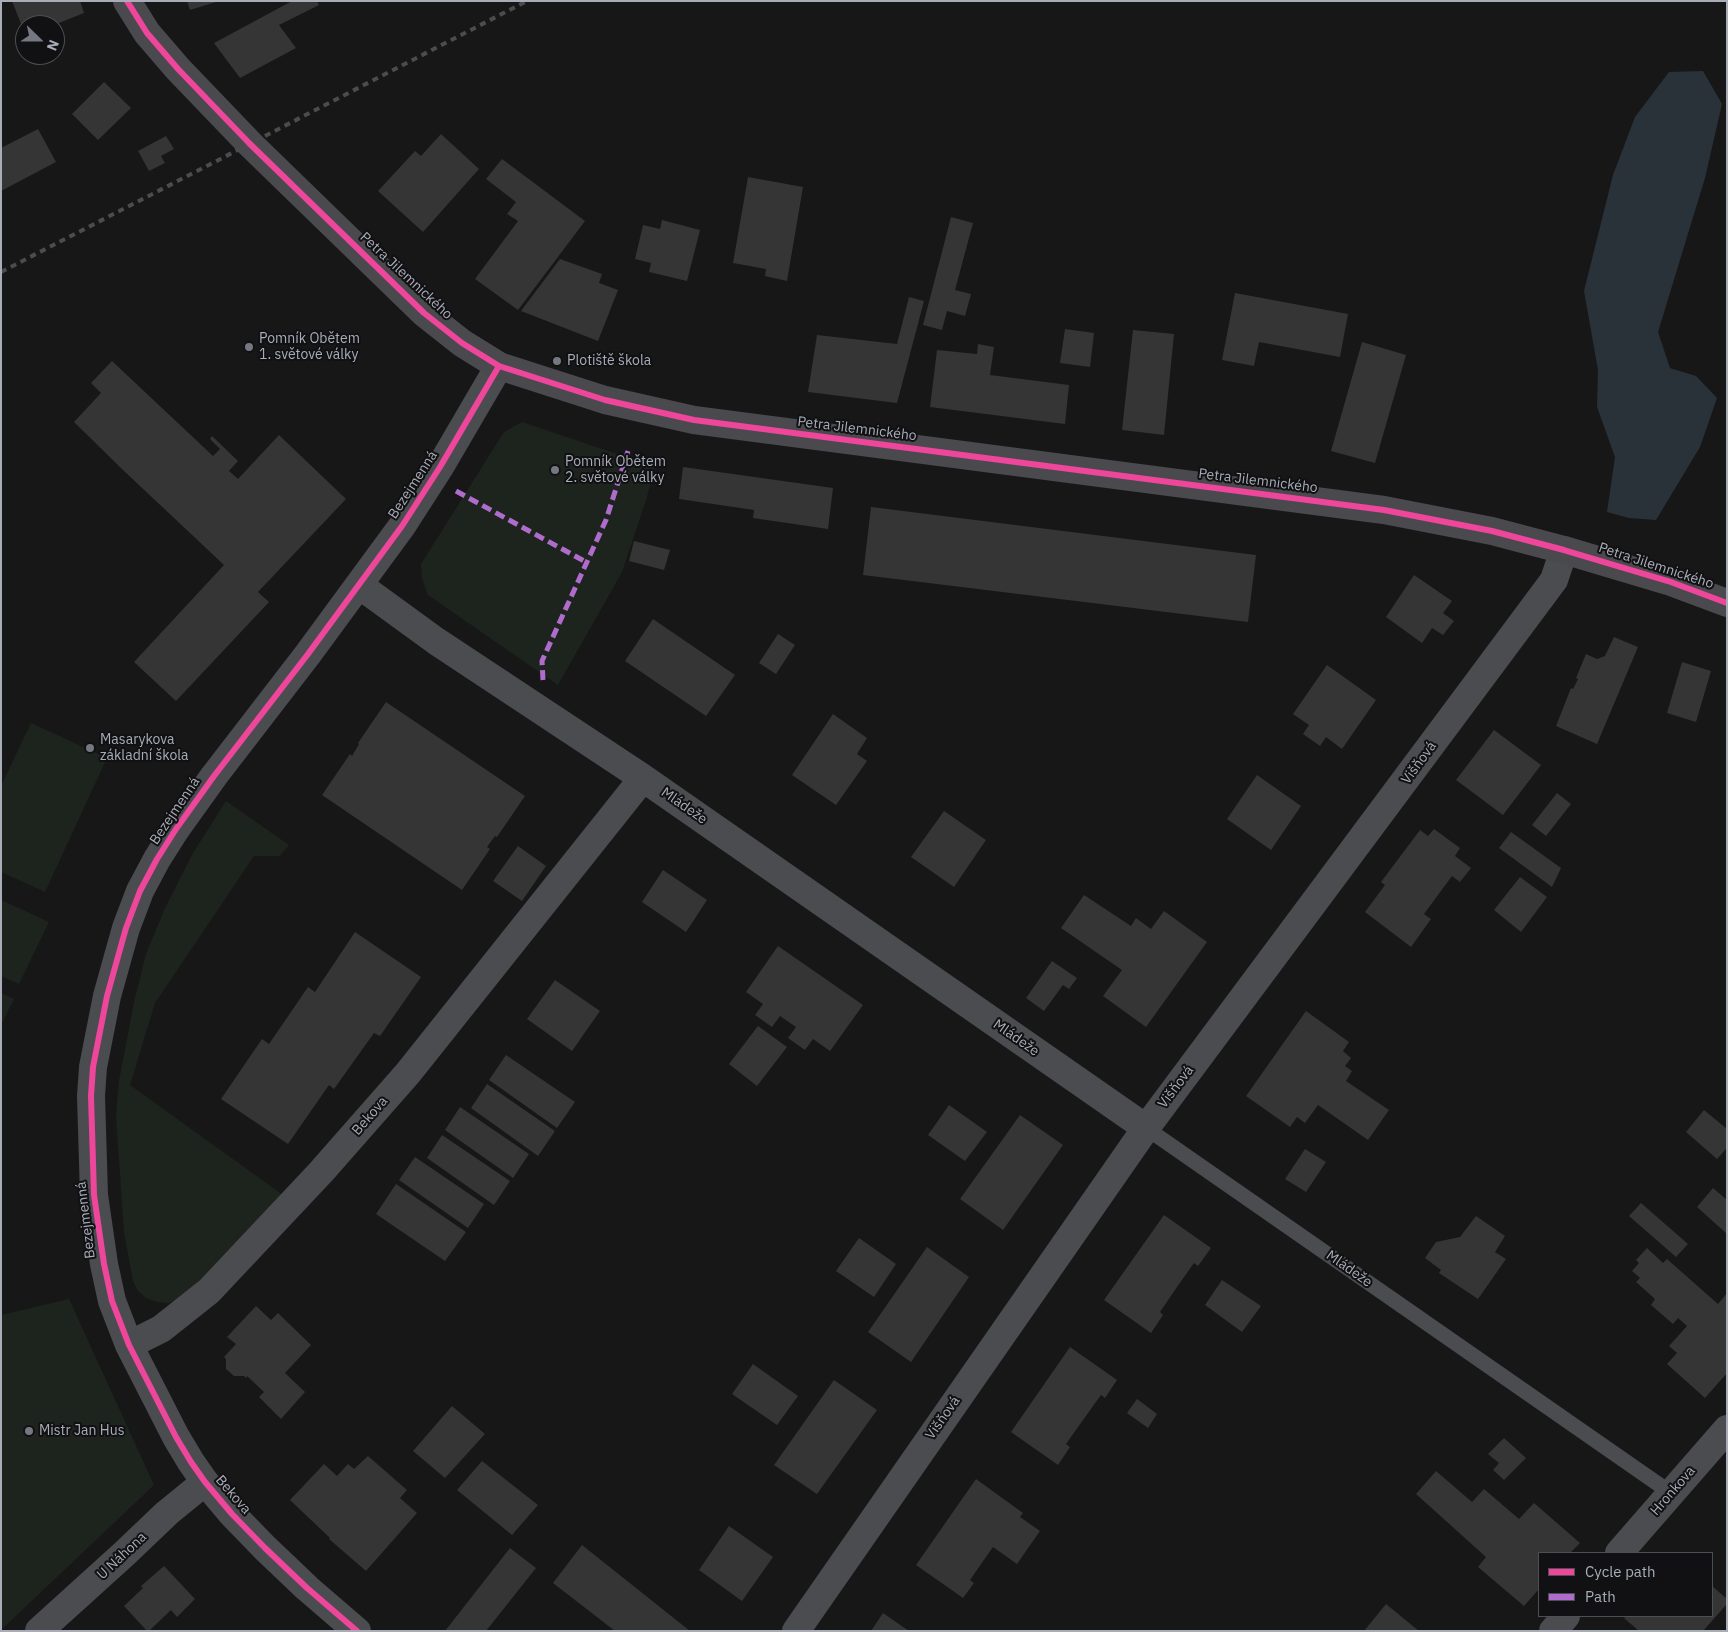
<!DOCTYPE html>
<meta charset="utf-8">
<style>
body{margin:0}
#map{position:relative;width:1728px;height:1632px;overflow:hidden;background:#171717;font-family:"IBM Plex Sans",sans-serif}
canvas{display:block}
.frame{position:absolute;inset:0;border:2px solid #a8adb8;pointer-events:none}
.legend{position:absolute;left:1538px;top:1552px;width:175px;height:65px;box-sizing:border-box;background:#111113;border:1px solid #4d4f55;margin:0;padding:6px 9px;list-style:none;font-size:15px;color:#a8adb8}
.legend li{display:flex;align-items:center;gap:10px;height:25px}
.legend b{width:25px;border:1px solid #4d4f55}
.north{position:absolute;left:15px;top:15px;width:50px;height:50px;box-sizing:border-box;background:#111113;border:1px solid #4d4f55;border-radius:50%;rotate:112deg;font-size:14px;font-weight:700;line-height:20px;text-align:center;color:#a8adb8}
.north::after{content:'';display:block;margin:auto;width:18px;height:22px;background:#757880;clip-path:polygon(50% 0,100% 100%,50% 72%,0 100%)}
</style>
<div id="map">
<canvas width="1728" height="1632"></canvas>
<div class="frame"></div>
<ul class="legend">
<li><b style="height:6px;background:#ed469a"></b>Cycle path</li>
<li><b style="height:6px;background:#b06ccc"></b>Path</li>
</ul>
<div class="north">N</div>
</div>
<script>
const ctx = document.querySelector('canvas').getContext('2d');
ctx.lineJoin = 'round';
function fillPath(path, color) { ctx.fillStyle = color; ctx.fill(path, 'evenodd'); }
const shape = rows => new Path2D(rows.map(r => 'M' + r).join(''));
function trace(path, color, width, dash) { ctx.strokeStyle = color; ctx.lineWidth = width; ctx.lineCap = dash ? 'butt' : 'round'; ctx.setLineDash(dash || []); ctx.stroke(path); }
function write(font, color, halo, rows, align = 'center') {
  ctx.font = font + ' "IBM Plex Sans",sans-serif'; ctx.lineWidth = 4; ctx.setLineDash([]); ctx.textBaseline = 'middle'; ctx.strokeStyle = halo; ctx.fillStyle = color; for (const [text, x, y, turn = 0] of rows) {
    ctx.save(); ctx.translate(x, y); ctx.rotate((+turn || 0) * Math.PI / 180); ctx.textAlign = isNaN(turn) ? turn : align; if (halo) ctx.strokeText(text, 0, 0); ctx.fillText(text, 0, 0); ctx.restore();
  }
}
fillPath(shape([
 [522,422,626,457,657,459,646,500,622,572,558,685,428,595,422,579,421,564,504,432],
 [31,723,107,758,45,892,1,872,1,786],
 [226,801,289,845,280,856,254,856,155,1003,130,1085,283,1195,190,1292,178,1300,168,1303,157,1302,146,1298,138,1291,133,1281,124,1232,116,1116,119,1081,134,1002,146,954,165,908,193,853],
 [1,900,49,922,19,984,1,976],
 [1,993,14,999,1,1025],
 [69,1299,154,1485,1,1630,1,1315]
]), '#1d241e');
fillPath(shape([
 [1703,71,1722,104,1705,178,1658,332,1670,368,1696,376,1717,398,1700,447,1656,520,1629,518,1607,512,1615,457,1597,407,1598,370,1584,291,1613,175,1635,117,1669,72]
]), '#2a3239');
fillPath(shape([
 [12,1,80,1,84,13,54,25,25,25,25,34],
 [187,1,216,1,216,2,190,10],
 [292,1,317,1,319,5,279,25,296,48,240,78,214,43],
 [104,82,131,108,98,140,72,114],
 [38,129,56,162,1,191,1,148],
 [441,134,479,169,423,232,378,191,415,151,421,156],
 [166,136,174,149,161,156,165,163,149,171,138,151],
 [502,159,585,221,518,310,475,279,518,221,507,214,516,202,486,179],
 [748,177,803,187,787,281,765,276,766,269,733,263],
 [951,217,973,223,955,290,971,294,965,316,947,311,942,330,923,325],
 [662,220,700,230,687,281,649,272,651,263,635,259,643,225,660,229],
 [560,259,602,274,599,283,618,290,598,341,521,311],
 [1235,293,1348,314,1340,357,1259,342,1254,366,1222,360],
 [909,297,924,301,897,403,808,392,817,335,897,344],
 [1065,329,1094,333,1090,367,1060,363],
 [1133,330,1174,334,1164,435,1122,430],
 [1362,342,1406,355,1375,463,1331,451],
 [978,344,994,347,990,375,1069,385,1065,424,930,407,937,350,977,354],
 [112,361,213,456,220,449,210,439,212,436,238,461,229,471,238,479,279,435,346,499,258,592,269,602,176,701,134,662,224,565,123,470,74,422,101,393,91,383],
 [683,467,833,488,828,529,753,518,754,510,679,499],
 [871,507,1256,555,1248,622,863,575],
 [634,541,670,550,664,570,629,561],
 [1414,575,1452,601,1443,613,1454,621,1443,635,1432,628,1422,643,1386,617],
 [653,619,735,675,706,716,625,661],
 [778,634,795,645,776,674,759,663],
 [1614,637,1638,647,1597,744,1556,726,1571,688,1573,689,1578,679,1576,678,1586,654,1597,659,1605,656],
 [1682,662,1711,671,1696,722,1667,713],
 [1327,665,1376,700,1342,749,1326,737,1320,746,1303,734,1309,725,1293,714],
 [386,702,525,796,497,837,495,836,487,847,490,849,462,890,322,795,350,754,352,756,359,744,358,743],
 [833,714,867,738,857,754,867,761,836,805,792,775],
 [1494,730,1541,765,1503,815,1456,780],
 [1257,775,1301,806,1271,850,1227,819],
 [1557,793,1571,804,1546,836,1532,825],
 [944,811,986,840,954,887,911,857],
 [1434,829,1460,848,1455,856,1471,868,1460,882,1452,876,1424,914,1431,919,1411,947,1365,912,1385,885,1381,882,1420,830,1428,836],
 [1511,832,1561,868,1552,887,1499,848],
 [518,846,546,866,522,901,493,881],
 [663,870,707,900,686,932,642,902],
 [1520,877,1547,897,1521,932,1494,910],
 [1084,895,1131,926,1136,918,1151,929,1164,911,1207,942,1146,1027,1103,996,1122,970,1061,928],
 [355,932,421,977,380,1036,374,1033,334,1089,329,1085,288,1144,221,1099,262,1039,269,1044,308,987,315,992],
 [778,946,863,1005,830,1051,813,1039,805,1050,788,1038,796,1027,780,1016,772,1027,755,1015,763,1004,746,992],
 [1052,961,1077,978,1069,989,1063,985,1044,1011,1026,998],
 [555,980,600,1011,572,1051,527,1019],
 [1306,1011,1349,1042,1343,1051,1351,1058,1345,1066,1352,1071,1346,1081,1389,1110,1368,1140,1318,1105,1305,1123,1297,1117,1290,1127,1246,1096],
 [758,1026,787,1047,757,1086,729,1064],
 [506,1055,575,1102,557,1128,489,1080],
 [487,1084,555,1131,538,1156,471,1108],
 [949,1105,987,1132,965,1161,928,1135],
 [460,1107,529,1154,513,1178,445,1130],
 [1704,1110,1727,1129,1727,1148,1717,1159,1686,1132],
 [1020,1115,1063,1145,1003,1230,960,1199],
 [442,1135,510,1181,494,1205,427,1158],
 [1305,1149,1326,1162,1306,1192,1285,1179],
 [415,1157,484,1204,468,1228,399,1180],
 [396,1184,466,1232,445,1261,376,1214],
 [1713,1188,1727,1200,1727,1234,1697,1207],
 [1641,1203,1688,1244,1676,1257,1629,1216],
 [1164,1215,1211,1248,1198,1266,1194,1263,1177,1287,1160,1312,1163,1315,1151,1333,1104,1300],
 [1476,1216,1505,1236,1495,1252,1506,1259,1478,1299,1439,1273,1441,1270,1425,1258,1436,1242,1460,1237],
 [859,1238,896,1264,874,1297,836,1271],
 [927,1247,969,1277,911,1362,868,1332],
 [1647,1248,1663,1263,1667,1259,1718,1304,1727,1293,1727,1373,1705,1398,1667,1364,1677,1353,1669,1346,1687,1326,1678,1318,1673,1324,1651,1305,1655,1299,1636,1282,1640,1278,1632,1271,1639,1263,1636,1260],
 [1222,1280,1261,1306,1242,1332,1205,1305],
 [256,1306,271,1320,278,1313,311,1345,285,1373,305,1392,281,1419,259,1397,264,1392,247,1376,246,1378,244,1376,234,1376,226,1369,226,1359,224,1357,236,1344,227,1337],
 [1070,1347,1117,1380,1105,1398,1101,1395,1083,1420,1066,1444,1070,1447,1058,1465,1011,1432],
 [753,1364,798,1396,777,1425,732,1394],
 [834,1380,877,1410,817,1494,774,1465],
 [1137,1399,1157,1414,1148,1428,1127,1413],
 [452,1406,485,1434,445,1478,413,1451],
 [1504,1438,1526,1458,1504,1480,1493,1470,1499,1463,1488,1454],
 [368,1456,407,1490,400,1498,417,1513,366,1571,329,1539,330,1538,290,1500,324,1464,337,1476,348,1464,354,1469],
 [482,1461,538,1505,512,1535,457,1490],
 [1436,1471,1472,1502,1484,1489,1519,1519,1534,1503,1580,1543,1570,1553,1539,1553,1539,1589,1524,1606,1478,1567,1486,1557,1416,1494],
 [976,1479,1023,1513,1020,1517,1040,1531,1017,1564,993,1547,970,1580,974,1583,963,1598,916,1565],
 [729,1526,773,1557,742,1601,699,1570],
 [582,1545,690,1631,615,1631,553,1583],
 [510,1548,536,1568,486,1631,445,1631],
 [164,1566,195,1599,177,1617,171,1610,149,1631,147,1631,124,1606,143,1588,141,1586],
 [1712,1586,1727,1599,1727,1604,1703,1631,1639,1631,1624,1618,1627,1616,1712,1616],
 [1386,1604,1419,1631,1364,1631],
 [883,1613,909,1631,871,1631]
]), '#353536');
trace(shape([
 [1146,1128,1671,1493]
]), '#4b4c50', 15);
trace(shape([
 [359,585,436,641,643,778,1146,1128],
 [129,1345,161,1329,209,1291,321,1172,408,1073,643,778],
 [1619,1553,1727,1429],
 [39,1631,124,1554,167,1513,205,1482],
 [357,1631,307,1588,265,1548,232,1514,205,1482,191,1462,176,1437,129,1345,112,1301,104,1264,94,1195,91,1096,93,1067,107,996,126,928,140,891,157,859,176,829,214,776,308,654,402,526,440,467,499,366],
 [796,1631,1146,1128,1554,580,1564,550],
 [1553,1631,1566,1616]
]), '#4b4c50', 28);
trace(shape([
 [127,1,147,33,178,69,250,144,424,313,462,343,499,366,605,400,694,420,1384,510,1492,531,1564,550,1668,581,1727,603]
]), '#4a4a4e', 28);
trace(shape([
 [1,272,527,1]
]), '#4b4c4f', 4, [6, 5]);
trace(shape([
 [456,491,586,562],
 [543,680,542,661,606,520,628,451]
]), '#b06ccc', 5, [10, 5]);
trace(shape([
 [127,1,147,33,178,69,250,144,424,313,462,343,499,366,605,400,694,420,1384,510,1492,531,1564,550,1668,581,1727,603],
 [357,1631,307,1588,265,1548,232,1514,205,1482,191,1462,176,1437,129,1345,112,1301,104,1264,94,1195,91,1096,93,1067,107,996,126,928,140,891,157,859,176,829,214,776,308,654,402,526,440,467,499,366]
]), '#ed469a', 6);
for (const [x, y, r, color] of [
 [249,347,5,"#757880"],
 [557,361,5,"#757880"],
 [555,470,5,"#757880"],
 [90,748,5,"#757880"],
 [29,1431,5,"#757880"]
]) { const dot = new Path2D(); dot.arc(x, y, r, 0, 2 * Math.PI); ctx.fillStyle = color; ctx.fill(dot); trace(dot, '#111113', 2); }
write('14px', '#a8adb8', '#111113', [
 ["Petra Jilemnického",406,276,43],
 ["Petra Jilemnického",857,429,7],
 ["Petra Jilemnického",1258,481,7],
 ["Bezejmenná",413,485,-57],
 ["Petra Jilemnického",1656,566,18],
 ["Višňová",1419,763,-54],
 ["Mládeže",684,806,35],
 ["Bezejmenná",175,811,-56],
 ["Mládeže",1016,1038,35],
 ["Višňová",1176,1087,-53],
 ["Bekova",370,1116,-49],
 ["Bezejmenná",86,1220,-97],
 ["Mládeže",1349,1269,35],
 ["Višňová",943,1418,-55],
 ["Hronkova",1673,1491,-49],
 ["Bekova",233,1495,49],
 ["U Náhona",122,1556,-43]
]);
write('14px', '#a8adb8', '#111113', [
 ["Pomník Obětem",259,339],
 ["1. světové války",259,355],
 ["Plotiště škola",567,361],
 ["Pomník Obětem",565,462],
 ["2. světové války",565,478],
 ["Masarykova",100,740],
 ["základní škola",100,756],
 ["Mistr Jan Hus",39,1431]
], 'left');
</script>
